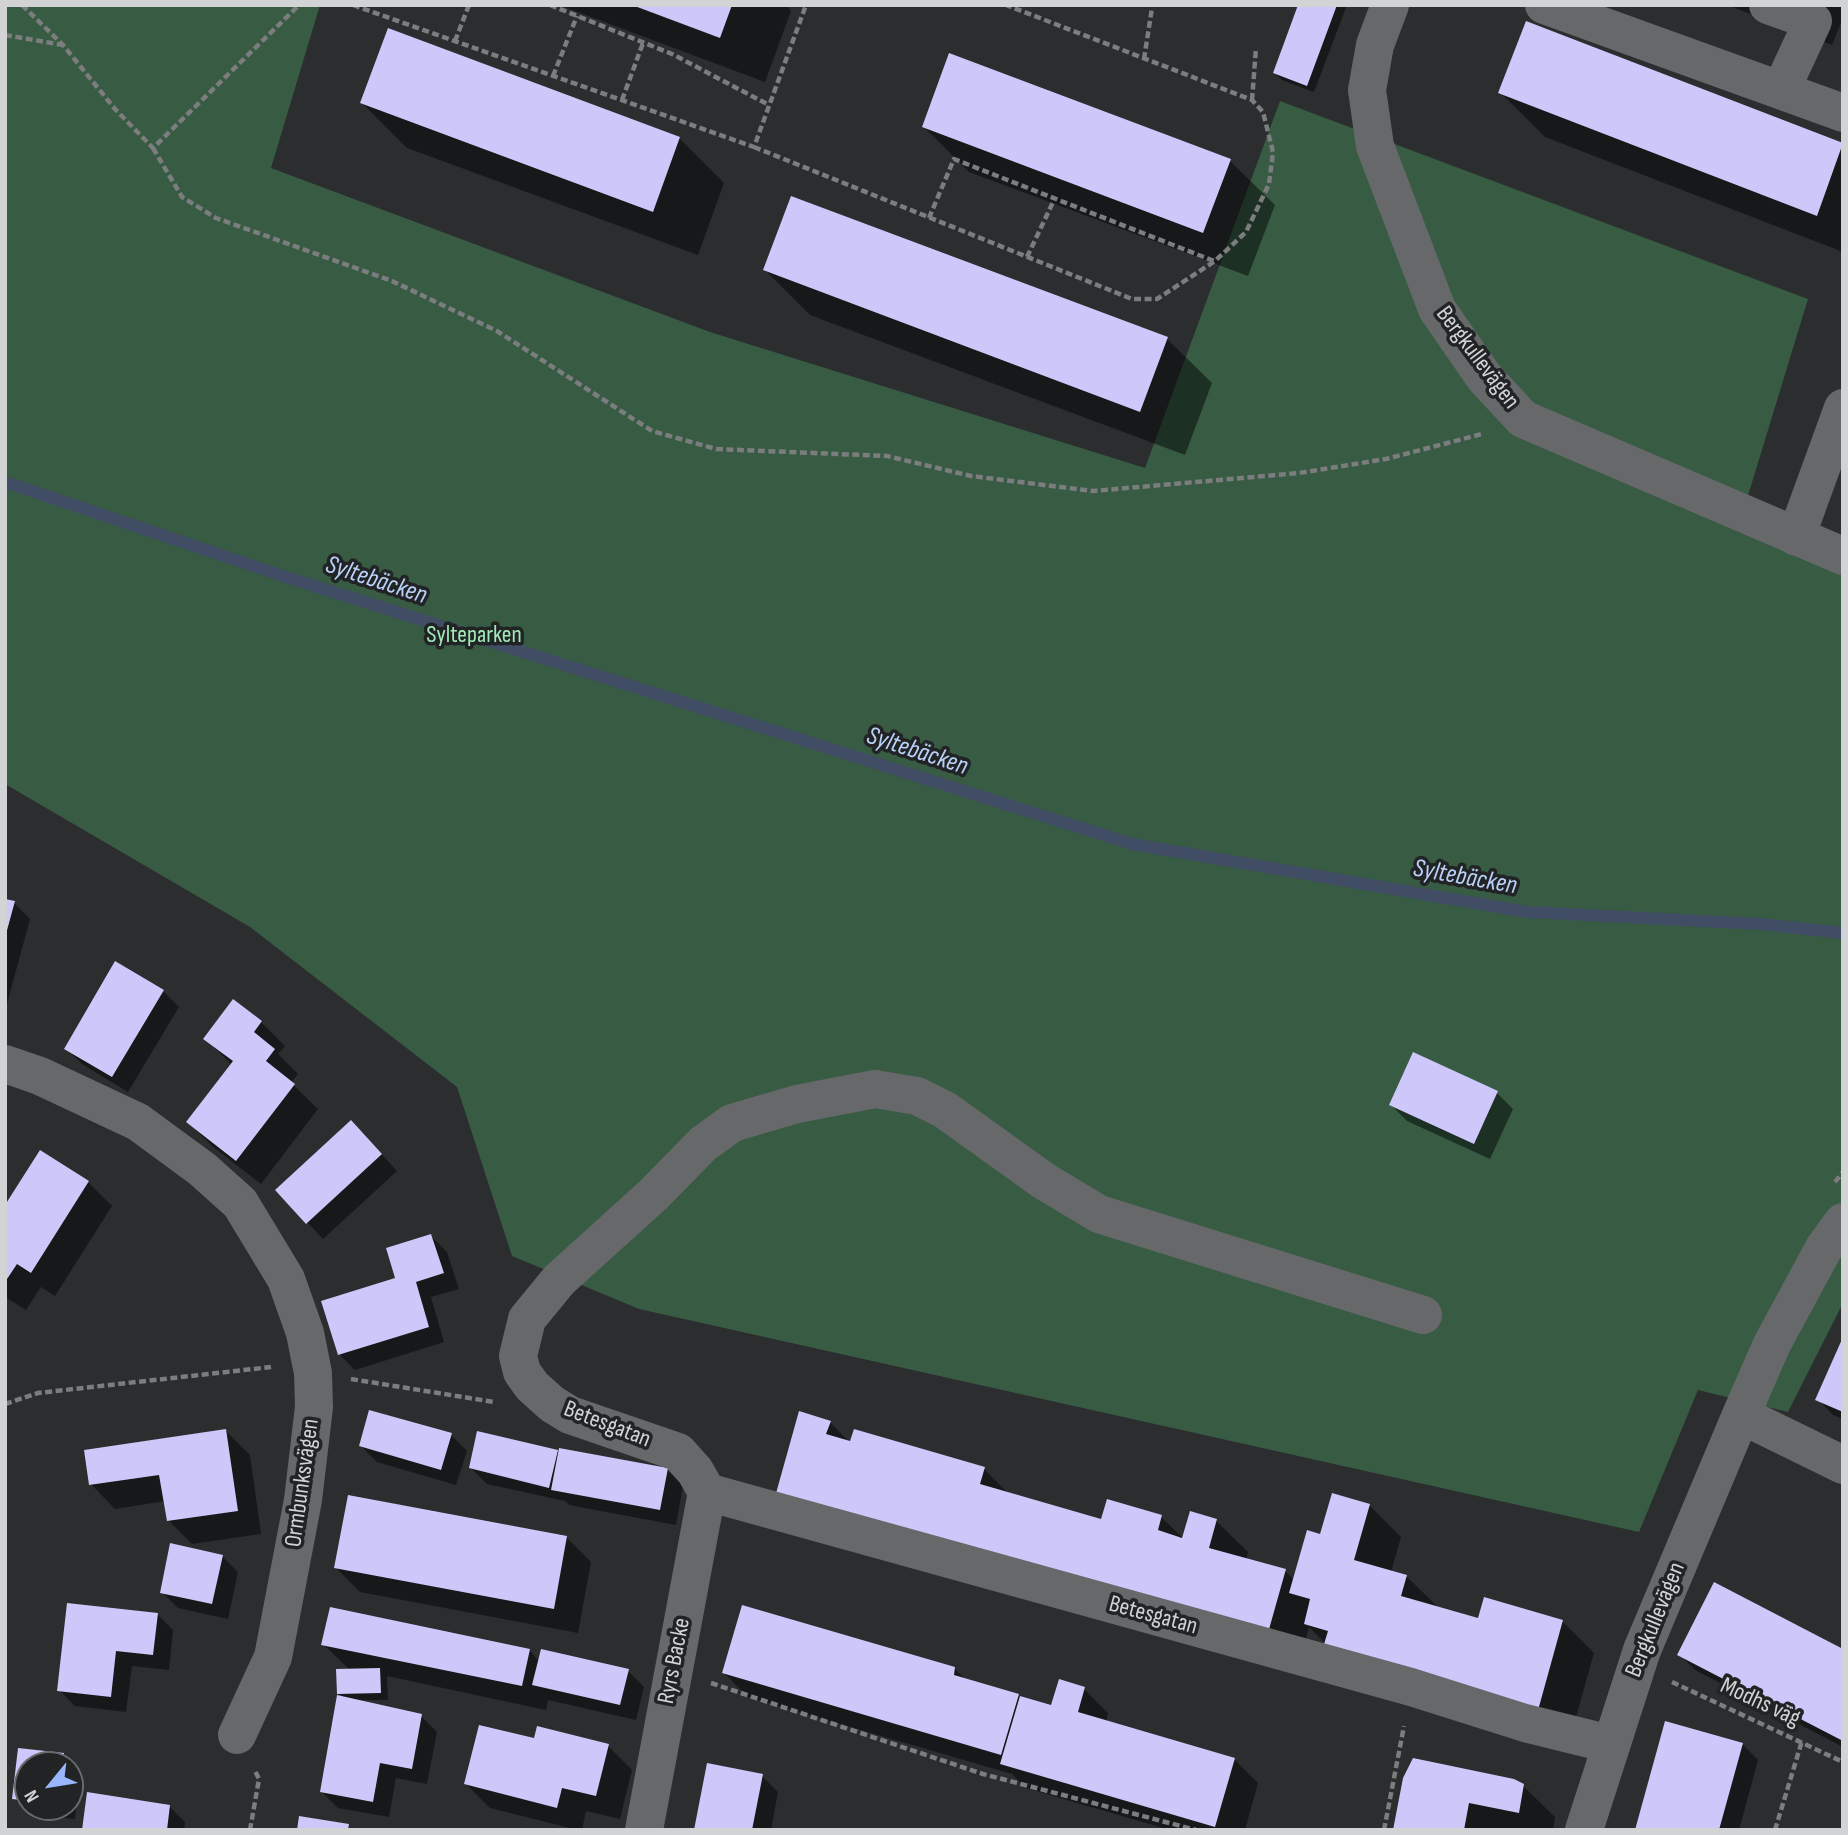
<!DOCTYPE html>
<meta charset="utf-8">
<style>
body{margin:0}
#map{position:relative;width:1848px;height:1835px;overflow:hidden;background:#2b2d2f;font-family:"Sofia Sans Condensed",sans-serif}
canvas{display:block}
.frame{position:absolute;inset:0;border:7px solid #d1d3d4;pointer-events:none}
.north{position:absolute;left:14px;top:1751px;width:70px;height:70px;box-sizing:border-box;background:#212325;border:2px solid #67696b;border-radius:50%;rotate:240deg;font-size:19px;font-weight:700;line-height:28px;text-align:center;color:#d1d3d4}
.north::after{content:'';display:block;margin:auto;width:24px;height:32px;background:#99b5fd;clip-path:polygon(50% 0,100% 100%,50% 72%,0 100%)}
</style>
<div id="map">
<canvas width="1848" height="1835"></canvas>
<div class="frame"></div>
<div class="north">N</div>
</div>
<script>
const ctx = document.querySelector('canvas').getContext('2d');
ctx.lineJoin = 'round';
function fillPath(path, color) { ctx.fillStyle = color; ctx.fill(path, 'evenodd'); }
const shape = rows => new Path2D(rows.map(r => 'M' + r).join(''));
function trace(path, color, width, dash) { ctx.strokeStyle = color; ctx.lineWidth = width; ctx.lineCap = dash ? 'butt' : 'round'; ctx.setLineDash(dash || []); ctx.stroke(path); }
function write(font, color, halo, rows, align = 'center') {
  ctx.font = font + ' "Sofia Sans Condensed",sans-serif'; ctx.lineWidth = 7; ctx.setLineDash([]); ctx.textBaseline = 'middle'; ctx.strokeStyle = halo; ctx.fillStyle = color; for (const [text, x, y, turn = 0] of rows) {
    ctx.save(); ctx.translate(x, y); ctx.rotate((+turn || 0) * Math.PI / 180); ctx.textAlign = isNaN(turn) ? turn : align; if (halo) ctx.strokeText(text, 0, 0); ctx.fillText(text, 0, 0); ctx.restore();
  }
}
fillPath(shape([
 [5,5,320,5,271,168,710,332,1145,468,1280,101,1808,299,1747,499,1843,538,1843,1303,1788,1412,1698,1390,1639,1532,639,1309,512,1256,457,1087,250,927,5,784]
]), '#385b44');
fillPath(shape([
 [559,5,786,5,791,11,765,82],
 [1300,5,1347,5,1314,92,1282,80,1275,73],
 [1727,5,1843,5,1843,18,1832,45],
 [1527,23,1843,145,1843,252,1545,137,1500,92],
 [362,103,679,138,724,183,698,255,407,148],
 [924,127,1230,161,1275,205,1248,276,969,172],
 [765,270,1167,339,1212,383,1185,455,810,315],
 [5,901,14,903,30,919,7,1004],
 [163,991,179,1007,128,1092,82,1064,66,1048],
 [261,1022,285,1046,278,1054,298,1074,291,1083,318,1109,261,1184,212,1146,188,1122,232,1065,205,1038],
 [1497,1093,1513,1109,1490,1159,1407,1121,1391,1105],
 [367,1138,397,1171,323,1239,277,1190],
 [88,1182,112,1206,55,1296,41,1287,26,1310,5,1297,5,1208],
 [431,1236,447,1252,459,1289,431,1297,444,1342,355,1370,339,1354],
 [1843,1342,1843,1419,1833,1415,1818,1399],
 [830,1422,851,1444,984,1469,1010,1495,1102,1521,1161,1517,1184,1539,1216,1521,1248,1552,1246,1560,1285,1571,1295,1581,1322,1536,1369,1505,1401,1537,1391,1572,1406,1576,1439,1608,1479,1620,1562,1621,1594,1653,1568,1745,1326,1644,1309,1627,1297,1671,775,1504],
 [226,1431,250,1455,261,1534,192,1544,168,1520,165,1501,115,1509,91,1484],
 [451,1435,467,1451,456,1485,377,1462,361,1446],
 [557,1451,667,1470,683,1486,676,1525,569,1505,565,1501,487,1484,471,1468],
 [567,1538,591,1562,578,1633,360,1592,336,1568],
 [222,1556,238,1572,228,1619,178,1608,162,1592],
 [157,1614,173,1630,169,1670,132,1666,126,1712,75,1706,59,1690],
 [323,1644,529,1650,539,1661,628,1671,644,1687,636,1720,548,1700,546,1710,387,1676,388,1700,359,1700,421,1716,437,1732,427,1784,396,1778,389,1817,338,1808,322,1792,344,1698,338,1693,350,1670],
 [1843,1651,1843,1747,1695,1670,1679,1654],
 [955,1669,966,1680,1052,1707,1084,1689,1108,1713,1106,1722,1234,1759,1258,1783,1245,1830,1170,1830,1026,1788,1012,1774,748,1697,724,1673],
 [535,1741,608,1746,632,1770,620,1819,586,1811,582,1830,578,1830,490,1808,466,1784],
 [1742,1744,1758,1760,1739,1830,1637,1830],
 [20,1750,64,1754,80,1770,75,1819,30,1814,14,1798],
 [28,1765,70,1765,70,1807,28,1807],
 [762,1776,778,1792,771,1830,696,1830],
 [1404,1778,1523,1786,1555,1817,1553,1830,1395,1830],
 [169,1806,185,1822,184,1830,84,1830]
]), '#0007');
trace(shape([
 [5,482,289,578,1132,844,1527,912,1760,924,1843,933]
]), '#404d64', 12);
fillPath(shape([
 [632,5,732,5,720,38],
 [1298,5,1337,5,1307,86,1273,73],
 [1526,21,1843,143,1817,216,1498,93],
 [388,28,680,137,653,212,360,103],
 [949,53,1231,159,1203,233,922,127],
 [791,196,1168,337,1140,412,763,270],
 [5,899,15,901,6,934,5,934],
 [115,961,164,990,112,1077,64,1049],
 [233,999,262,1021,254,1032,275,1049,266,1061,295,1084,236,1161,186,1122,233,1061,203,1039],
 [1413,1052,1498,1091,1474,1144,1389,1105],
 [351,1120,382,1154,306,1224,275,1190],
 [40,1150,89,1181,31,1273,17,1264,5,1282,5,1205],
 [431,1234,444,1273,416,1282,429,1327,338,1355,321,1301,395,1278,386,1248],
 [1843,1337,1843,1412,1815,1400],
 [369,1410,452,1433,441,1470,359,1446],
 [799,1411,831,1421,826,1434,850,1441,854,1429,985,1467,980,1484,1101,1519,1107,1499,1162,1515,1158,1530,1182,1538,1190,1511,1217,1519,1209,1548,1286,1569,1266,1640,773,1504],
 [226,1429,238,1511,167,1521,159,1475,89,1485,84,1450],
 [477,1431,558,1450,549,1488,469,1468],
 [559,1448,668,1468,660,1510,551,1490],
 [1332,1493,1370,1504,1354,1560,1407,1575,1401,1596,1478,1618,1484,1597,1563,1620,1537,1714,1321,1654,1328,1631,1304,1624,1310,1599,1289,1593,1307,1530,1320,1534],
 [348,1495,567,1536,554,1609,334,1568],
 [170,1543,223,1555,212,1604,160,1593],
 [1714,1582,1843,1649,1843,1741,1677,1655],
 [67,1603,158,1613,153,1655,116,1651,111,1697,57,1691],
 [742,1605,955,1667,954,1675,1019,1694,1001,1755,722,1673],
 [330,1607,530,1649,522,1686,321,1645],
 [541,1649,629,1669,620,1705,532,1685],
 [380,1668,381,1693,337,1694,336,1669],
 [1059,1679,1085,1687,1078,1712,1235,1758,1215,1827,1000,1764,1020,1696,1051,1705],
 [337,1695,422,1714,412,1769,380,1763,373,1802,320,1792],
 [1665,1721,1743,1743,1719,1830,1635,1830],
 [479,1725,534,1738,537,1726,609,1744,596,1796,562,1788,557,1808,464,1784],
 [18,1748,64,1753,63,1765,28,1765,28,1801,12,1799],
 [1413,1758,1514,1779,1524,1784,1519,1813,1469,1803,1464,1830,1393,1830,1403,1778],
 [707,1763,763,1774,752,1830,694,1830],
 [87,1792,170,1805,167,1830,82,1830],
 [299,1816,349,1824,348,1830,297,1830]
]), '#cec7fa');
trace(shape([
 [22,5,63,45,115,109,153,148,299,5],
 [353,5,754,147,806,5],
 [550,5,672,54,769,105],
 [5,35,63,45],
 [455,41,469,5],
 [1144,59,1152,8],
 [553,76,577,16],
 [622,100,643,43],
 [1252,100,1256,48],
 [754,147,1132,299,1157,299,1215,261,1246,232,1269,184,1273,152,1263,112,1252,100,1006,5],
 [153,148,182,197,216,218,392,281,497,331,652,431,716,449,887,456,971,476,1093,491,1299,473,1386,459,1482,434],
 [929,218,954,159,1214,261],
 [1027,257,1055,198],
 [1835,1182,1843,1172],
 [351,1379,494,1402],
 [5,1404,38,1393,271,1367],
 [1672,1682,1843,1762],
 [711,1683,983,1774,1196,1830],
 [250,1830,259,1779,254,1769],
 [1384,1830,1404,1726],
 [1775,1830,1802,1741]
]), '#7b7d7e', 4.5, [7, 3.5]);
trace(shape([
 [1390,5,1375,45,1367,90,1375,146,1437,309,1484,377,1523,419,1843,556],
 [1544,5,1843,113],
 [1768,5,1813,21,1781,90],
 [1796,537,1843,408],
 [5,1064,40,1076,138,1122,202,1169,240,1203,286,1279,305,1333,313,1373,314,1407,303,1500,273,1657,237,1735],
 [1423,1315,1099,1214,1044,1181,945,1110,917,1096,875,1089,797,1104,732,1123,703,1144,653,1195,559,1280,527,1319,518,1356,522,1372,532,1386,552,1404,570,1415,678,1452,695,1471,707,1492,1411,1687,1525,1723,1610,1744],
 [1741,1415,1843,1465],
 [644,1830,707,1492],
 [1584,1830,1642,1650,1741,1415,1772,1344,1824,1248,1843,1222]
]), '#66686a', 38);
write('24px', '#d1d3d4', '#212325', [
 ["Bergkullevägen",1477,358,53],
 ["Betesgatan",607,1425,21],
 ["Ormbunksvägen",303,1483,-82],
 ["Betesgatan",1153,1616,15],
 ["Bergkullevägen",1656,1620,-68],
 ["Ryrs Backe",675,1661,-79],
 ["Modhs väg",1760,1703,25]
]);
write('24px', '#a1eab8', '#212325', [
 ["Sylteparken",474,636]
]);
write('italic 26px', '#b9d1f8', '#212325', [
 ["Syltebäcken",376,581,18],
 ["Syltebäcken",917,752,18],
 ["Syltebäcken",1465,878,10]
]);
</script>
